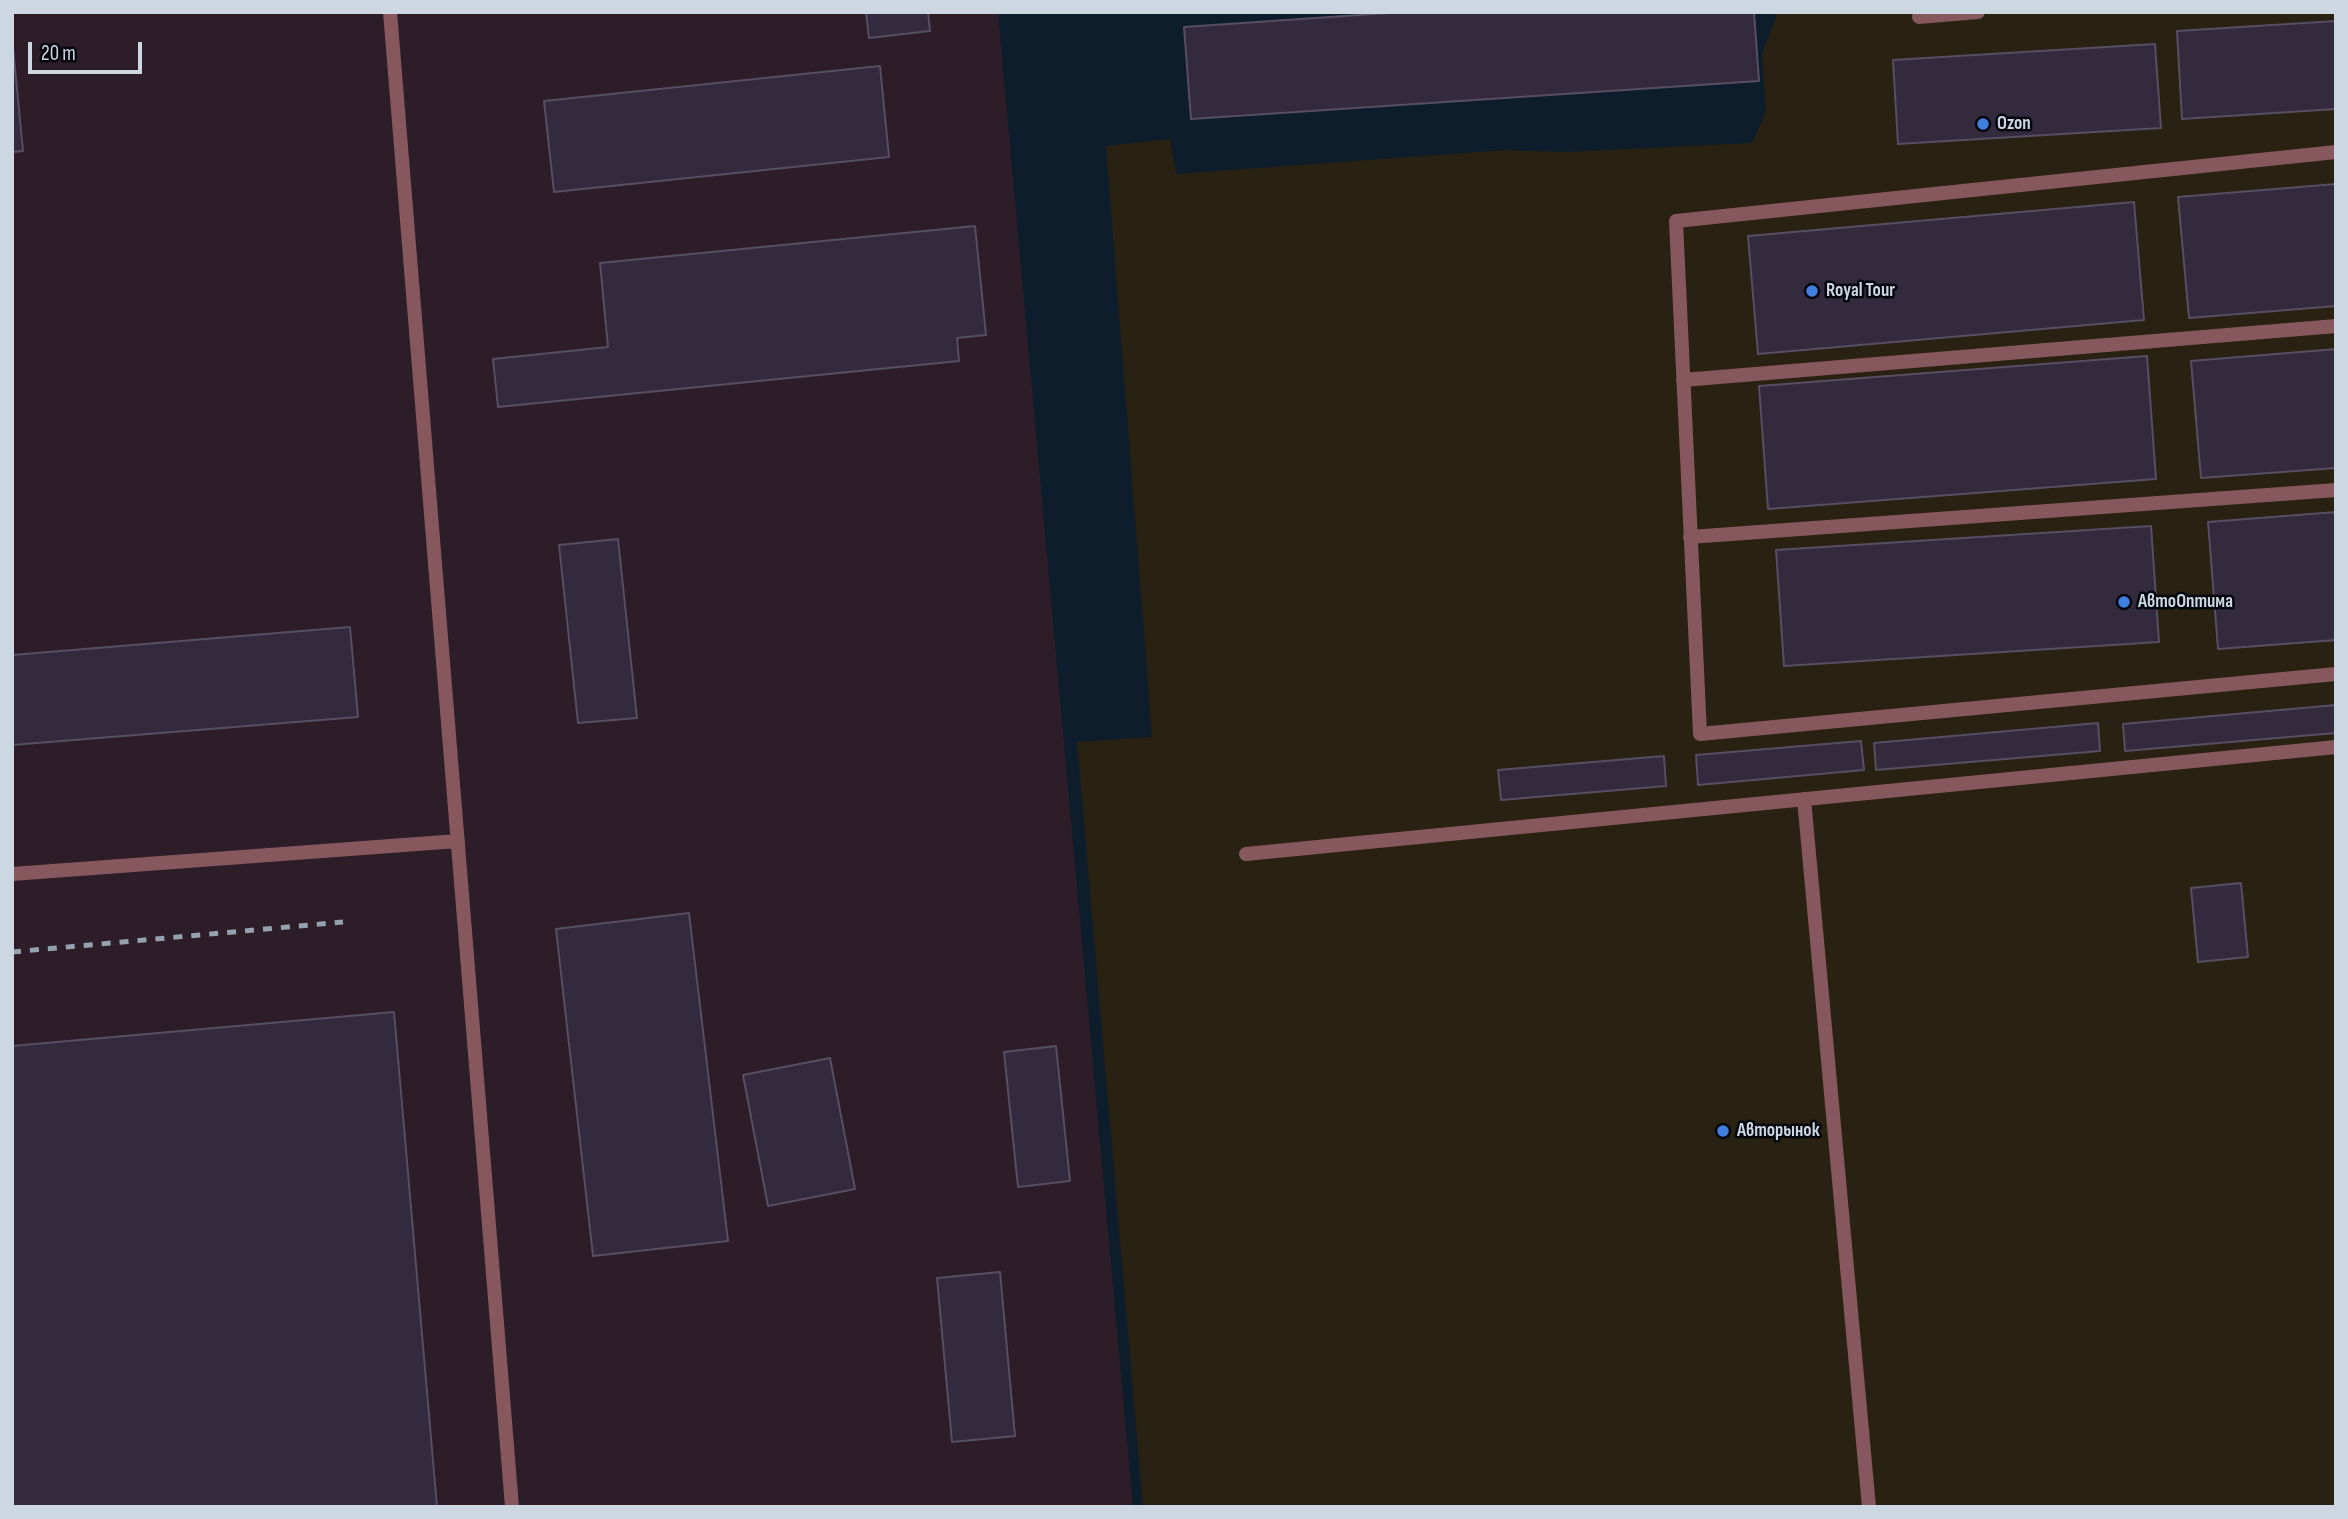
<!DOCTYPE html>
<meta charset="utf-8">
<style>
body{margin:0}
#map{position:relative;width:2348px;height:1519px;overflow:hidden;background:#0d1d2c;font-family:"Sofia Sans Condensed",sans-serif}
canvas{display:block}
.frame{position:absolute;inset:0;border:14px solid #ccd7e1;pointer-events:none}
.scale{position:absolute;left:28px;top:42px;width:114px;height:32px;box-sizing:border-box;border:4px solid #ccd7e1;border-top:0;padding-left:9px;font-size:21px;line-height:24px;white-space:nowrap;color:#ccd7e1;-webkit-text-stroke:5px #03070d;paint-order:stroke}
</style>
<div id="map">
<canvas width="2348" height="1519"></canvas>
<div class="frame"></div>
<div class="scale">20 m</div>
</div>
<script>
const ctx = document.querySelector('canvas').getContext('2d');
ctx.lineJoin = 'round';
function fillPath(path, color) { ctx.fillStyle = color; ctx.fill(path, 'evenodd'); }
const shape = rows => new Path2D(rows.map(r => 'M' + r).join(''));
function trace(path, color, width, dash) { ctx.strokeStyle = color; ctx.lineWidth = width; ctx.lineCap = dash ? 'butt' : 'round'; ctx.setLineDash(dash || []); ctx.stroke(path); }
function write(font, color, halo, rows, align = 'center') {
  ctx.font = font + ' "Sofia Sans Condensed",sans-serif'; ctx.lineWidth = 5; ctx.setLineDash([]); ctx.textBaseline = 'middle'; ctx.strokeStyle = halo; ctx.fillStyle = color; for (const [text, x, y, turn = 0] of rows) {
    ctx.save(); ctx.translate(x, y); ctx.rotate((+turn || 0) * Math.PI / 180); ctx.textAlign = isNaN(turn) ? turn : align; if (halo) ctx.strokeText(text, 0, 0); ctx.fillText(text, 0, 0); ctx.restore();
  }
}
fillPath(shape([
 [1778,12,2336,12,2336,1507,1143,1507,1077,742,1152,737,1106,146,1170,139,1176,174,1506,150,1564,152,1752,143,1766,112,1762,54]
]), '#292111');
fillPath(shape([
 [12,12,998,12,1133,1507,12,1507]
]), '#2c1d28');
const building = shape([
 [866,12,928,12,930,31,869,38,866,12],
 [1403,12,1754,12,1759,81,1191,119,1184,27,1403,12],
 [2336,21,2336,109,2182,119,2177,31,2336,21],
 [12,37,23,151,12,152,12,37],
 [2155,44,2161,128,1898,144,1893,60,2155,44],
 [880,66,889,157,554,192,544,101,880,66],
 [2336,184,2336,306,2189,318,2178,197,2336,184],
 [2134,202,2144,320,1758,354,1748,236,2134,202],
 [975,226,986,335,957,338,959,361,498,407,493,359,608,347,600,263,975,226],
 [2336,349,2336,468,2201,478,2191,361,2336,349],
 [2147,356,2156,479,1768,509,1759,386,2147,356],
 [2336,512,2336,640,2218,649,2208,522,2336,512],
 [2151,526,2159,642,1784,666,1776,550,2151,526],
 [618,539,637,718,578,723,559,545,618,539],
 [350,627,358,717,12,745,12,655,350,627],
 [2336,705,2336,733,2125,751,2123,724,2336,705],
 [2098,723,2100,751,1876,770,1874,743,2098,723],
 [1861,741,1864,770,1698,785,1696,755,1861,741],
 [1664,756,1666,786,1501,800,1498,770,1664,756],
 [2241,883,2248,957,2198,962,2191,888,2241,883],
 [689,913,728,1241,593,1256,556,929,689,913],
 [394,1012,437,1507,12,1507,12,1046,394,1012],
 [1056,1046,1070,1181,1018,1187,1004,1052,1056,1046],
 [830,1058,855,1189,768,1206,743,1075,830,1058],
 [1000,1272,1015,1436,952,1442,937,1278,1000,1272]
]);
fillPath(building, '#332a3e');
trace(building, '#584e64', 2);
trace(shape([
 [390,12,512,1507],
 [1919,17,1978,12],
 [2336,152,1676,221,1700,734,2336,674],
 [1683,380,2336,326],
 [1690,537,2336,490],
 [1804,799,1869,1507],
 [1246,854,2336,747],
 [12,874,458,841]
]), '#86575c', 14);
trace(shape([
 [12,952,343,922]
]), '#95a1ad', 5, [9, 9]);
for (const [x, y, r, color] of [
 [1983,124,7,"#3f7fe0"],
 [1812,291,7,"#3f7fe0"],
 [2124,602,7,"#3f7fe0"],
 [1723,1131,7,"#3f7fe0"]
]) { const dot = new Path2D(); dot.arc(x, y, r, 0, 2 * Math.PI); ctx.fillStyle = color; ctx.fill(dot); trace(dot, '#03070d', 2.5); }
write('bold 19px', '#ccd7e1', '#03070d', [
 ["Ozon",1997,124],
 ["Royal Tour",1826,291],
 ["АвтоОптима",2138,602],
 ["Авторынок",1737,1131]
], 'left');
</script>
